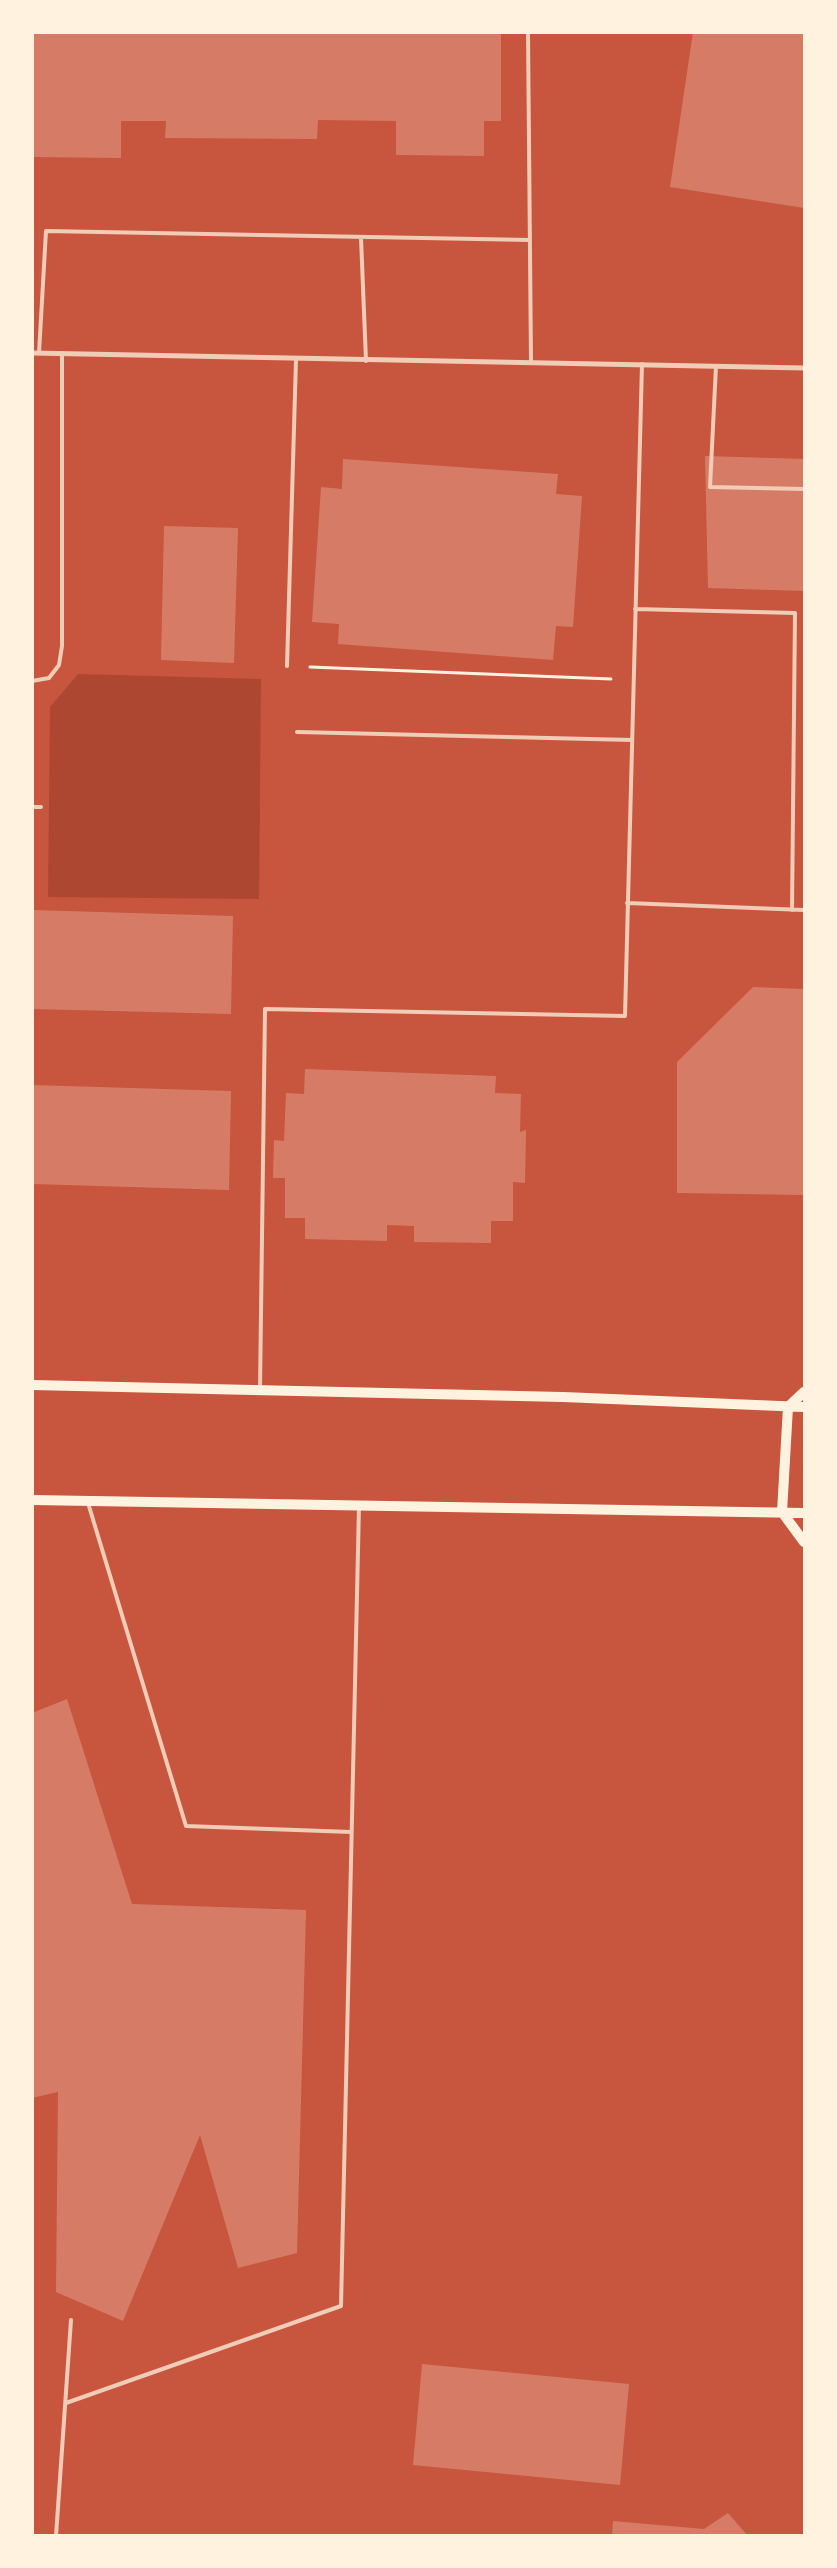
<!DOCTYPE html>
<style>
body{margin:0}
#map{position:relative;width:837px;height:2568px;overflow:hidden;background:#c8553d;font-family:"PT Serif",serif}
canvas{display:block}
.frame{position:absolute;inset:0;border:34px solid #fff3e0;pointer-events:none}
</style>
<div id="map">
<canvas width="837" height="2568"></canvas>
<div class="frame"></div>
</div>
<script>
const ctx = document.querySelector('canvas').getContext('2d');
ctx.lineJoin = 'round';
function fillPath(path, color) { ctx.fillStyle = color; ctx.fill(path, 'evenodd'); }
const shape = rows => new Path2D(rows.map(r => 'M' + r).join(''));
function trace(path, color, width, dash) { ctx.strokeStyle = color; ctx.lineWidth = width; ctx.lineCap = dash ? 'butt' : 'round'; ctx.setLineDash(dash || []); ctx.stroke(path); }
fillPath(shape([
 [78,674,261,679,259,899,48,897,50,707]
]), '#ae4732');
fillPath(shape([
 [32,32,501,32,501,121,484,121,484,156,396,155,396,121,318,120,317,139,165,138,166,121,121,121,121,158,32,157],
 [693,32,804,32,804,208,670,187],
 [705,456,804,459,804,591,708,588],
 [343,459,558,474,556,494,582,496,573,627,556,626,553,660,338,644,339,624,312,622,321,487,342,489],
 [164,526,238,528,234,663,161,660],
 [32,910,233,916,231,1014,32,1009],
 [753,987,804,989,804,1195,677,1193,677,1062],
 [305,1069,496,1076,495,1093,521,1094,520,1132,526,1130,525,1183,513,1182,513,1221,491,1221,491,1243,414,1242,414,1226,387,1225,387,1241,305,1239,305,1218,285,1218,285,1178,273,1178,274,1140,284,1141,286,1093,304,1094],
 [32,1085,231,1091,229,1190,32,1184],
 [67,1699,132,1904,306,1910,297,2253,238,2268,200,2135,123,2321,56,2292,58,2092,32,2098,32,1713],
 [422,2364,629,2384,620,2485,413,2465],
 [728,2513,748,2536,612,2536,613,2521,704,2529]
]), '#d67c66');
trace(shape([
 [310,667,611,679]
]), '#fff3e0', 3);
trace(shape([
 [528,32,531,362],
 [361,238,366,361],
 [39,353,46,231,530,240],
 [716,366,710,487,804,489],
 [635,609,795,613,792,910],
 [287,666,296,360],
 [32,681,49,678,59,665,62,646,62,353],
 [297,732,632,740],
 [32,807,41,807],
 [627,903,804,910],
 [260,1389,265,1009,625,1016,642,364],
 [88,1503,186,1826,351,1832],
 [66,2403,341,2306,359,1506],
 [56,2536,71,2320]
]), '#f1ccb7', 4);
trace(shape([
 [32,353,804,368]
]), '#f1ccb7', 5);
trace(shape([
 [32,1385,563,1397,804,1407],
 [804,1392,788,1407,782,1512,804,1542],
 [32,1500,804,1513]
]), '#fff3e0', 10);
</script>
